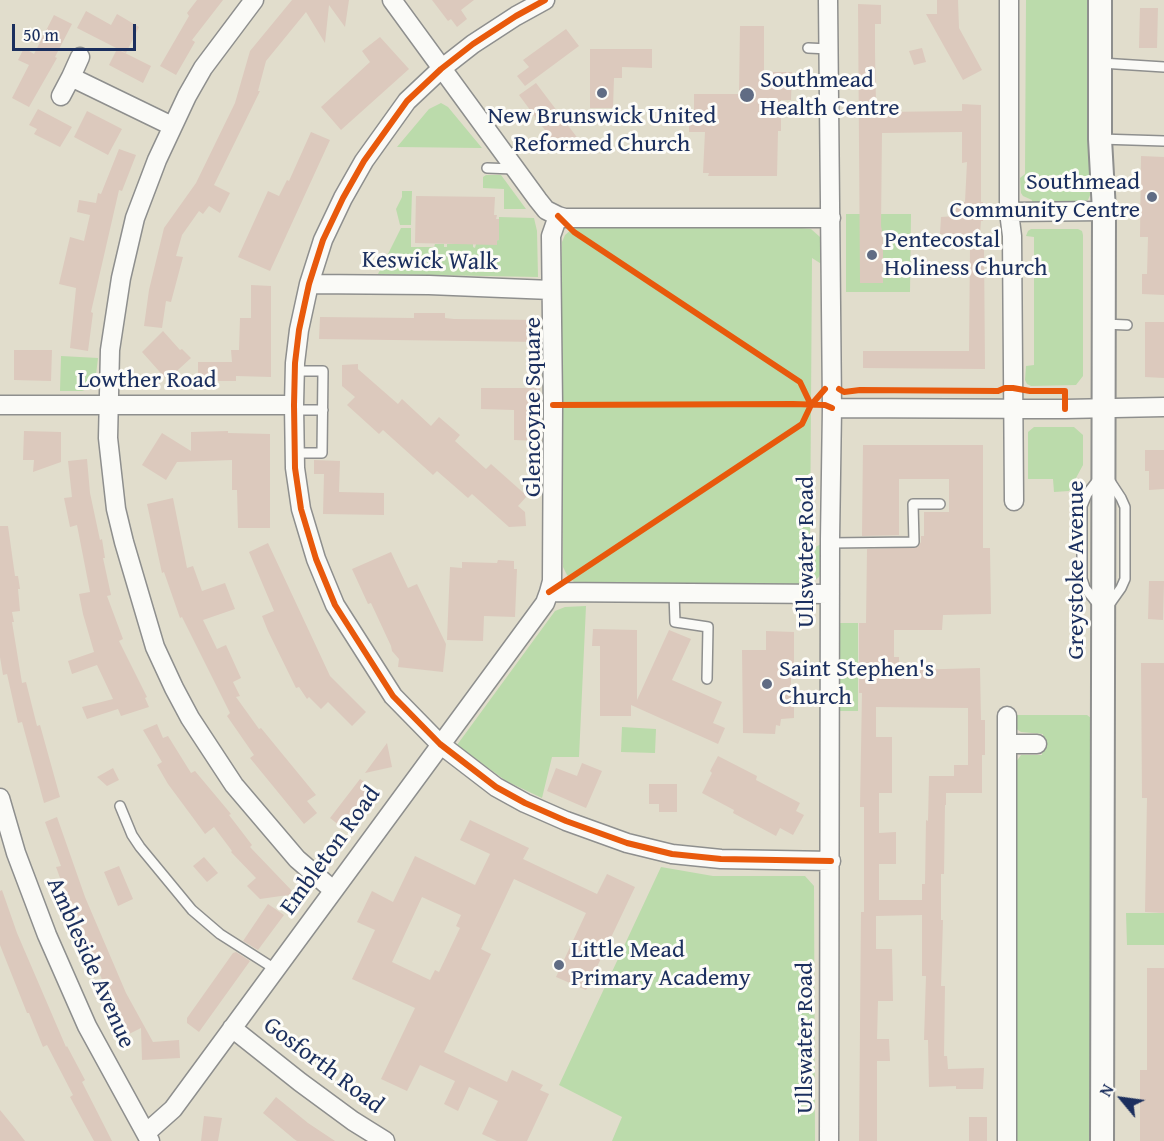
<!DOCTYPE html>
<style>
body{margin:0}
#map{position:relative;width:1164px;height:1141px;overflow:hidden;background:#e1ddcc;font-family:"Gentium Book Plus",serif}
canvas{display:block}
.north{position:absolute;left:1092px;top:1069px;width:60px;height:60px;-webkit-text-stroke:4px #fdfcf7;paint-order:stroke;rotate:299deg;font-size:16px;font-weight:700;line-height:24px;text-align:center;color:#1b2f5e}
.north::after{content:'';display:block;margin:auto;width:21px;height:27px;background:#1b2f5e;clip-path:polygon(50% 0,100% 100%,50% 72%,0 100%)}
.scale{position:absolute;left:12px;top:24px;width:124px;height:27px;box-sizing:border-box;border:3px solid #1b2f5e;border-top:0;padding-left:8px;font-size:18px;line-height:21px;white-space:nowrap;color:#1b2f5e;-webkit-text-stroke:4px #fdfcf7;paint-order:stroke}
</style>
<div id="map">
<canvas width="1164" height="1141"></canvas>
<div class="north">N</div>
<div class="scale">50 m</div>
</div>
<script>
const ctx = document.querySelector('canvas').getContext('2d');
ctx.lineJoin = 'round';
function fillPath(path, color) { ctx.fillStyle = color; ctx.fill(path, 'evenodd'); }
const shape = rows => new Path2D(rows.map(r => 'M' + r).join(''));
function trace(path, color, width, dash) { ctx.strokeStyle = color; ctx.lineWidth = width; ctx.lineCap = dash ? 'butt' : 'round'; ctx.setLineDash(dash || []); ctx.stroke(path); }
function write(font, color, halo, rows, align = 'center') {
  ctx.font = font + ' "Gentium Book Plus",serif'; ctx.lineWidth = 6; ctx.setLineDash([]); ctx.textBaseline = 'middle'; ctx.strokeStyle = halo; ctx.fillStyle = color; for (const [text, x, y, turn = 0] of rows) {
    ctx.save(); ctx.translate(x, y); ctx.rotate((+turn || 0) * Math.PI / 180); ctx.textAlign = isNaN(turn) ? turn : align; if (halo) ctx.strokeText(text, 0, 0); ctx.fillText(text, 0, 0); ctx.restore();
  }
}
fillPath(shape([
 [1026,0,1091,0,1091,193,1088,200,1083,203,1031,205,1032,200,1023,196,1021,193,1020,178,1025,174],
 [441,103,448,107,482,148,397,147,429,109],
 [486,175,501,175,526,209,504,209,504,189,483,188,483,177],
 [402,191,412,191,411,225,400,225,396,209,402,197],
 [846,214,911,214,910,292,846,292],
 [499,217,534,218,537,231,538,277,378,274,401,228,411,228,411,247,434,247,435,244,444,244,444,247,447,247,447,244,473,244,473,247,475,248,476,244,499,240],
 [580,227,802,228,811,229,820,237,823,246,823,265,812,258,810,550,823,543,823,566,819,577,809,585,584,585,574,582,567,575,563,567,560,290,562,242,565,235,572,229],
 [1031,229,1078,229,1082,231,1083,235,1083,376,1076,385,1031,386,1027,384,1025,380,1026,366,1034,365,1034,237,1026,236,1028,231],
 [61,356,98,358,96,375,90,388,82,391,60,391],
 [1034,427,1074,427,1083,435,1083,465,1069,491,1054,492,1053,479,1028,479,1028,432],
 [586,606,579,757,552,757,542,798,506,781,457,745,555,611,565,607],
 [840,623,858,623,858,711,840,711],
 [1016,715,1087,715,1091,718,1091,1141,1017,1141,1016,762,1021,755,1042,755,1043,734,1021,732,1015,728],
 [622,727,656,729,655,753,621,752],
 [661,867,713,876,805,876,814,886,815,1141,612,1141,622,1117,559,1085],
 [1126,913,1164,913,1164,945,1127,945]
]), '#bbdbab');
fillPath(shape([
 [197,0,223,0,192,40,195,42,176,75,160,66,189,16,187,13],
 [292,0,349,0,345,27,329,5,325,43,306,12,266,61,258,91,260,91,214,185,230,193,220,213,209,206,203,214,199,211,182,235,176,256,183,257,171,302,166,301,162,328,144,326,149,290,164,228,196,183,235,103,250,51],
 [432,0,474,0,461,10,467,19,457,27,451,19,448,21],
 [937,0,958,0,959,28,982,70,963,80,926,14,937,14],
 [858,4,881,5,881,24,875,24,875,52,876,105,882,105,882,112,962,111,962,104,981,105,981,202,983,202,983,221,981,221,980,235,940,234,941,217,955,216,956,202,965,202,967,162,962,163,962,132,882,133,881,226,883,236,883,283,860,283],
 [1140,8,1158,8,1157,48,1139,48],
 [86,11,111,25,117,14,139,27,126,53,77,28],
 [54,15,72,24,55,57,57,58,29,107,12,98,29,65,18,60,24,48,34,54],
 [740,26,764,26,764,72,792,72,791,100,781,100,781,131,778,131,777,176,708,176,709,173,703,173,705,132,689,132,689,111,694,111,694,94,739,94],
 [566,29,579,46,525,86,517,76,529,67,523,60],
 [380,37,409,69,341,130,321,107,370,62,362,51],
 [922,48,926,62,914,65,909,51],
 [117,49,151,66,143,83,109,65],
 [590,49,652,49,652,68,622,67,622,78,614,78,613,108,590,108],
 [536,83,579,140,562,153,519,95],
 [38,109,72,127,60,147,34,134,37,129,29,125],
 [87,111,122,129,108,155,74,137],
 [311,132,330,140,270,271,238,257,268,191,279,196,287,180,289,181],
 [119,149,136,155,122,191,119,190,91,312,93,313,88,351,70,348,76,288,59,284,70,237,84,241,90,215,77,212,79,200,96,203,98,193,101,194],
 [1141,156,1164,157,1164,295,1142,294,1142,274,1147,274,1148,237,1140,237],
 [416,196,495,197,494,215,497,215,496,219,499,219,499,240,497,240,497,245,415,243],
 [970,247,984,247,985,369,863,368,863,351,969,351],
 [251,285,271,286,271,377,236,376,236,381,198,381,198,362,232,362,231,350,239,350,240,318,251,318],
 [414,313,445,313,445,318,454,319,541,320,541,342,319,339,320,317,414,318],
 [1145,322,1164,322,1164,378,1145,377],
 [163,331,180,350,182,349,191,358,167,380,142,352],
 [14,350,52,350,51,381,14,380],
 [358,364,358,369,398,404,402,399,431,426,439,417,460,435,455,441,486,469,491,464,527,496,518,506,525,512,526,526,509,527,472,494,468,498,437,471,433,475,383,430,379,434,347,405,355,397,342,386,342,365],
 [481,388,540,388,539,441,514,440,514,410,481,409],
 [24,431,61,432,61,462,33,472,34,460,23,460],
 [228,431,228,433,270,434,270,528,238,528,237,490,232,490,232,460,177,462,166,480,142,465,162,433,191,451,191,432],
 [863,445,983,445,983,548,990,548,991,614,943,615,942,630,894,630,894,657,899,657,899,666,908,666,908,670,980,668,981,720,985,720,985,755,982,755,982,793,946,793,946,805,945,805,944,874,941,874,941,920,943,920,941,986,945,986,944,1056,947,1056,948,1069,984,1068,983,1089,956,1089,956,1086,929,1087,928,1040,924,1040,926,976,922,976,922,915,876,916,876,949,892,949,893,1001,878,1001,877,1039,889,1039,890,1061,877,1061,877,1141,859,1141,861,912,864,912,864,807,860,807,862,693,859,693,859,623,866,623,867,549,918,547,921,542,921,536,924,536,924,512,949,512,949,479,899,479,899,535,907,535,862,536],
 [876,707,968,708,968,765,954,765,954,776,929,776,928,821,926,820,925,884,922,884,922,900,879,900,879,864,896,864,896,832,879,833,879,793,892,793,892,737,876,737],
 [1145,450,1164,450,1164,489,1149,490,1149,471,1145,471],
 [87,459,90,493,100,540,102,539,105,558,103,558,111,595,107,596,123,639,119,641,147,697,145,698,149,707,121,716,118,709,87,719,82,707,113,699,97,665,72,674,68,661,94,652,83,614,79,594,90,592,77,525,70,527,64,498,72,497,68,461],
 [314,460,340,461,339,492,384,493,384,515,323,514,324,474,314,474],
 [173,498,187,568,193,566,202,591,225,583,235,609,203,620,217,649,226,645,241,678,233,682,240,696,236,697,259,729,261,728,316,795,307,801,317,813,304,824,250,758,254,755,227,716,230,713,182,617,180,618,164,572,162,573,147,504],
 [0,526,8,526,15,576,18,576,20,589,18,589,20,611,12,612,14,622,12,622,22,683,26,682,37,726,40,725,60,797,44,803,22,722,18,723,7,674,3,675,0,657],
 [268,543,330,676,366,712,352,726,328,702,321,709,309,697,307,699,299,687,296,688,268,631,262,616,274,611,249,552],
 [391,552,408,588,417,584,446,644,443,672,398,667,399,659,392,651,391,646,371,603,368,604,352,569],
 [498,560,514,561,514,569,517,569,515,617,484,616,483,641,447,640,450,567,462,568,462,562,497,563],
 [1149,581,1164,581,1163,620,1148,619],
 [593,629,637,630,637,700,669,630,691,639,672,680,722,702,713,723,725,728,718,744,631,705,631,716,600,716,600,646,592,646],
 [766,631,794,632,794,666,791,667,791,702,794,702,794,718,781,719,780,726,776,725,775,734,743,733,742,650,766,650],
 [1141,663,1164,663,1164,913,1145,912,1147,798,1142,798],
 [157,724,163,738,168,736,191,773,195,771,231,814,229,815,252,845,250,847,295,894,260,899,247,886,256,878,231,852,232,851,214,827,205,834,168,784,157,765,162,762,143,730],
 [387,743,392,767,365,773],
 [718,756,757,776,756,780,800,803,796,811,804,815,793,835,780,828,776,836,733,813,734,810,702,793,712,773,710,771],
 [582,763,602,771,586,808,547,791,556,768,577,776],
 [113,768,119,780,107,786,97,777],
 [360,779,376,790,344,829,330,818],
 [649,784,677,784,677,812,659,812,659,804,649,804],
 [57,817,85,897,126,993,153,1042,179,1040,180,1058,142,1060,141,1028,129,1034,112,1003,67,897,56,867,61,866,45,822],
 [470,820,529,848,523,859,597,894,607,874,635,887,586,990,556,977,586,913,514,879,481,949,491,954,444,1052,507,1082,512,1070,543,1085,540,1090,549,1094,527,1141,497,1141,482,1134,498,1101,469,1087,458,1111,444,1104,455,1081,420,1065,407,1091,381,1079,415,1008,352,979,375,930,357,922,372,891,393,902,415,856,475,885,490,854,460,840],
 [422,897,461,915,456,926,460,928,439,972,435,970,430,980,392,962],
 [204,857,218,873,207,882,193,866],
 [119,866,133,899,118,906,104,872],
 [2,890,17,933,66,1047,67,1046,85,1080,82,1082,112,1141,94,1141,70,1097,73,1095,47,1045,43,1047,29,1013,27,1013,0,945,0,891],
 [268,904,284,915,258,950,243,941],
 [236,952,250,961,199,1032,187,1023,187,1018,233,953],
 [1147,968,1164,968,1164,1141,1140,1141,1140,1070,1147,1070],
 [276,1097,308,1123,335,1141,297,1141,294,1139,263,1113],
 [0,1110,14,1127,25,1141,0,1141],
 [204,1116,222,1118,218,1141,201,1141],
 [969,1117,987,1117,987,1141,969,1141]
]), '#dcc9bd');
const service = shape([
 [808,48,829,49],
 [1101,63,1164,67],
 [1100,139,1164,141],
 [487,168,514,169],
 [1104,324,1127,325],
 [293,410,323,410],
 [294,453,322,453,323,371,294,371],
 [1104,472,1121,498,1125,507,1125,579,1121,588,1104,612,1085,588,1082,579,1082,506,1087,494,1104,472],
 [830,543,914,542,913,504,940,504],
 [674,593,675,622,708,627,707,679],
 [120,806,132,835,140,847,192,910,220,934,275,969]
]);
const minor = shape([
 [254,0,203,68,187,96,157,160,135,218,121,278,110,350,108,438,116,509,124,542,155,647,174,688,190,718,234,785,297,859,333,890],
 [392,0,538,200,546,210,558,216],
 [545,0,516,16,473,44,441,69,407,101,364,161,343,198,323,240,309,284,299,330,295,363,294,405,295,468,301,509,316,559,335,605,393,696,440,744,496,787,525,803,566,821,627,843,672,854,721,859,831,861],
 [828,0,832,408,830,539,829,1141],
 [1009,0,1009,212,1012,236,1014,501],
 [80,57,71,77,172,126],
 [61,96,71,77],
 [1009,212,1104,211],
 [309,284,429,285,551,290],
 [0,405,294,405],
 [832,408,1065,409,1164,407],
 [830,594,549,592,552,581,553,405,551,236,558,216,565,218,831,218],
 [1007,744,1037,744],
 [0,798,16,853,47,935,87,1026,150,1141],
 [232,1028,300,1082,353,1121,385,1141],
 [146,1133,173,1109,545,603,549,592],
 [1007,1141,1007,716]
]);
const tertiary = shape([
 [1100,0,1100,139,1104,211,1102,1141]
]);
trace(service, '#8e8f8e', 12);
trace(minor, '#8e8f8e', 21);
trace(tertiary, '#8e8f8e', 26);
trace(service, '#fafaf7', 9);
trace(minor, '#fafaf7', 18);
trace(tertiary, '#fafaf7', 22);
trace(shape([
 [545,0,516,16,473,44,441,69,407,101,364,161,343,198,323,240,309,284,299,330,295,363,294,405,295,468,301,509,316,559,335,605,393,696,440,744,496,787,525,803,566,821,627,843,672,854,721,859,831,861],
 [558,216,574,232,800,382,811,405],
 [839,389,844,392,860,390,998,391,1005,388,1013,388,1030,391,1065,391,1065,409],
 [553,405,793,404,825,405,832,408],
 [549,592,802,424,811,405,825,389]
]), '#e8590c', 6);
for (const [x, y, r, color] of [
 [602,93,6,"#606c84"],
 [747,95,8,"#606c84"],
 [1152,197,6,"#606c84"],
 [872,255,6,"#606c84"],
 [767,684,6,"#606c84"],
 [559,965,6,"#606c84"]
]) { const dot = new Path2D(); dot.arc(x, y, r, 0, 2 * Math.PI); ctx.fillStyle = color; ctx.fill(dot); trace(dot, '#fdfcf7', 2); }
write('24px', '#1b2f5e', '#fdfcf7', [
 ["Southmead",760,81],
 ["Health Centre",760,109],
 ["New Brunswick United",602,117,"center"],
 ["Reformed Church",602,145,"center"],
 ["Southmead",1140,183,"right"],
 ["Community Centre",1140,211,"right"],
 ["Pentecostal",884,241],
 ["Holiness Church",884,269],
 ["Saint Stephen's",779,670],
 ["Church",779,698],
 ["Little Mead",571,951],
 ["Primary Academy",571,979]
], 'left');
write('24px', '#1b2f5e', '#fdfcf7', [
 ["Keswick Walk",430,262,1],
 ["Lowther Road",147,381],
 ["Glencoyne Square",534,407,-90],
 ["Ullswater Road",807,552,-90],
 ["Greystoke Avenue",1077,570,-90],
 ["Embleton Road",331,851,-54],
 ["Ambleside Avenue",90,963,66],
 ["Ullswater Road",806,1038,-90],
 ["Gosforth Road",323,1066,37]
]);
</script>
